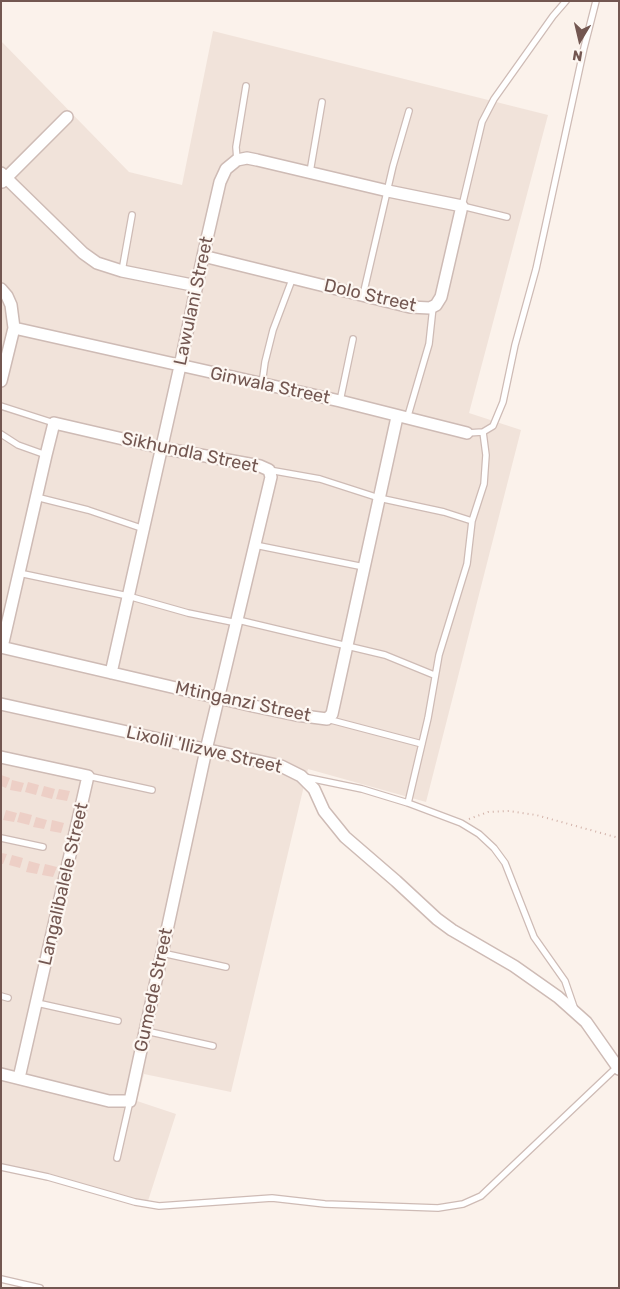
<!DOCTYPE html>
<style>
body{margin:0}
#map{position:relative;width:620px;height:1289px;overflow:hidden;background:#fbf2eb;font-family:Rubik,sans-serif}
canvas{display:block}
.frame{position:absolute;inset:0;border:2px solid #735751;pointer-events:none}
.north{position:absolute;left:555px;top:15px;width:50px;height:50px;-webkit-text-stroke:4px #fdf7f2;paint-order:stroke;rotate:189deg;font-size:14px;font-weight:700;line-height:20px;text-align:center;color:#735751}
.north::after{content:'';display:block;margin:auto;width:18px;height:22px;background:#735751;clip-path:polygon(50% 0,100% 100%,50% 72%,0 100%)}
</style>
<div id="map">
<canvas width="620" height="1289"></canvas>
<div class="frame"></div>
<div class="north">N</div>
</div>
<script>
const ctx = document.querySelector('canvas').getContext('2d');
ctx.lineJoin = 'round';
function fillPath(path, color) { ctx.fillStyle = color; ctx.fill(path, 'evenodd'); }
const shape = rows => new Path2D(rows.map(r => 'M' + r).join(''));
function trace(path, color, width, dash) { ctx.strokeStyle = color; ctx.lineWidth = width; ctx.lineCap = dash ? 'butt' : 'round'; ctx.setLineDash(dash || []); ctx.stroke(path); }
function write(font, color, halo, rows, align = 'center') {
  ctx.font = font + ' Rubik,sans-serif'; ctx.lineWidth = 4.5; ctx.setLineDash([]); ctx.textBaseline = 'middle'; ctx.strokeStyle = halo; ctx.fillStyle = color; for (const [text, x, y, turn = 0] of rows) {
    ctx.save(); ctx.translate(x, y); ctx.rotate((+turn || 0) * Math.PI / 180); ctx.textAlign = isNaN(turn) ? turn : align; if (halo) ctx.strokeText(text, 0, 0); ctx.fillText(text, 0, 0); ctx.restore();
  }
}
fillPath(shape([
 [213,31,548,115,469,413,521,430,426,802,308,769,231,1092,144,1074,137,1101,176,1114,147,1204,1,1167,1,41,129,172,182,185]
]), '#f1e3da');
fillPath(shape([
 [1,775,10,778,6,788,1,786],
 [12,780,24,783,21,792,10,790],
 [28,782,39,785,36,795,25,792],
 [44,786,55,789,52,799,41,796],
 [59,789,70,791,67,801,56,799],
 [6,810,17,813,14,822,3,820],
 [20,812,32,815,29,825,17,822],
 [36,817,47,820,44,829,33,827],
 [52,820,64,823,61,833,50,831],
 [1,853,7,854,3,864,1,864],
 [12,855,23,858,20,868,9,865],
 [29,861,40,864,37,874,26,872],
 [45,864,57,867,53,877,42,875]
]), '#edcfc6');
const service = shape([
 [237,160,236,147,246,86],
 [310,172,322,102],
 [507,217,462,206,482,122,494,99,553,16,566,1],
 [122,271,132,215],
 [363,295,393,166,409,111],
 [262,384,265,362,273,330,293,277],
 [340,401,353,339],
 [1,406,54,423],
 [407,419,429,344,433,307],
 [467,433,483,432,493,426,503,402,515,345,536,269,584,48,596,1],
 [1,434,18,445,46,455],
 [269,470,320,479,379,498,444,512,472,521],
 [36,497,88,510,144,529],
 [255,545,364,567],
 [19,573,128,596,188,613,237,623],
 [238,620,385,655,434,675],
 [327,719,422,744],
 [88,776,152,790],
 [304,777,362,789,408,803,461,823,479,834,494,848,505,863,534,937,565,981,575,1010],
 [408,803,428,718,439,655,467,564,472,521,484,484,486,455,483,432],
 [1,838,43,847],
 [162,953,226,967],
 [1,996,8,998],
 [37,1003,118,1021],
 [146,1031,213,1046],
 [117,1158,130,1101],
 [1,1167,48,1177,135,1202,159,1206,272,1198,325,1204,438,1208,463,1204,481,1196,617,1067],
 [1,1279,40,1288]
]);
const minor = shape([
 [1,173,83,253,97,263,122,271,197,286],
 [2,182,67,117],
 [1,289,7,296,11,305,14,328,1,381],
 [14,328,340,401,467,433],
 [1,647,253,706,296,715,327,719,332,714,397,417],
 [111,673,180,366,203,256,220,182,226,169,237,160,247,158,257,160,388,191,462,206,441,297,436,305,430,308,410,307,203,256],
 [1,704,281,766,301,776,314,789,324,811,345,837,396,881,437,919,452,930,514,966,558,997,586,1022,619,1069],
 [1,757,88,776,19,1078],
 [1,1074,109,1101,130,1101,206,750,271,477,269,470,260,466,162,448,54,423,46,455,2,647]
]);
trace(service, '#cebbb5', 8);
trace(minor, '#cebbb5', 14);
trace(shape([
 [469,819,488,812,509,811,536,815,619,838]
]), '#d2b2a9', 2, [1, 4]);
trace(service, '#fff', 5.5);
trace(minor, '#fff', 11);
write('18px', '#735751', '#fdf7f2', [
 ["Dolo Street",370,296,13],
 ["Lawulani Street",194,301,-78],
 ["Ginwala Street",270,386,12],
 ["Sikhundla Street",190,453,12],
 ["Mtinganzi Street",243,702,12],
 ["Lixolil 'Ilizwe Street",204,750,13],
 ["Langalibalele Street",64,884,-77],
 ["Gumede Street",154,990,-78]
]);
</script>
